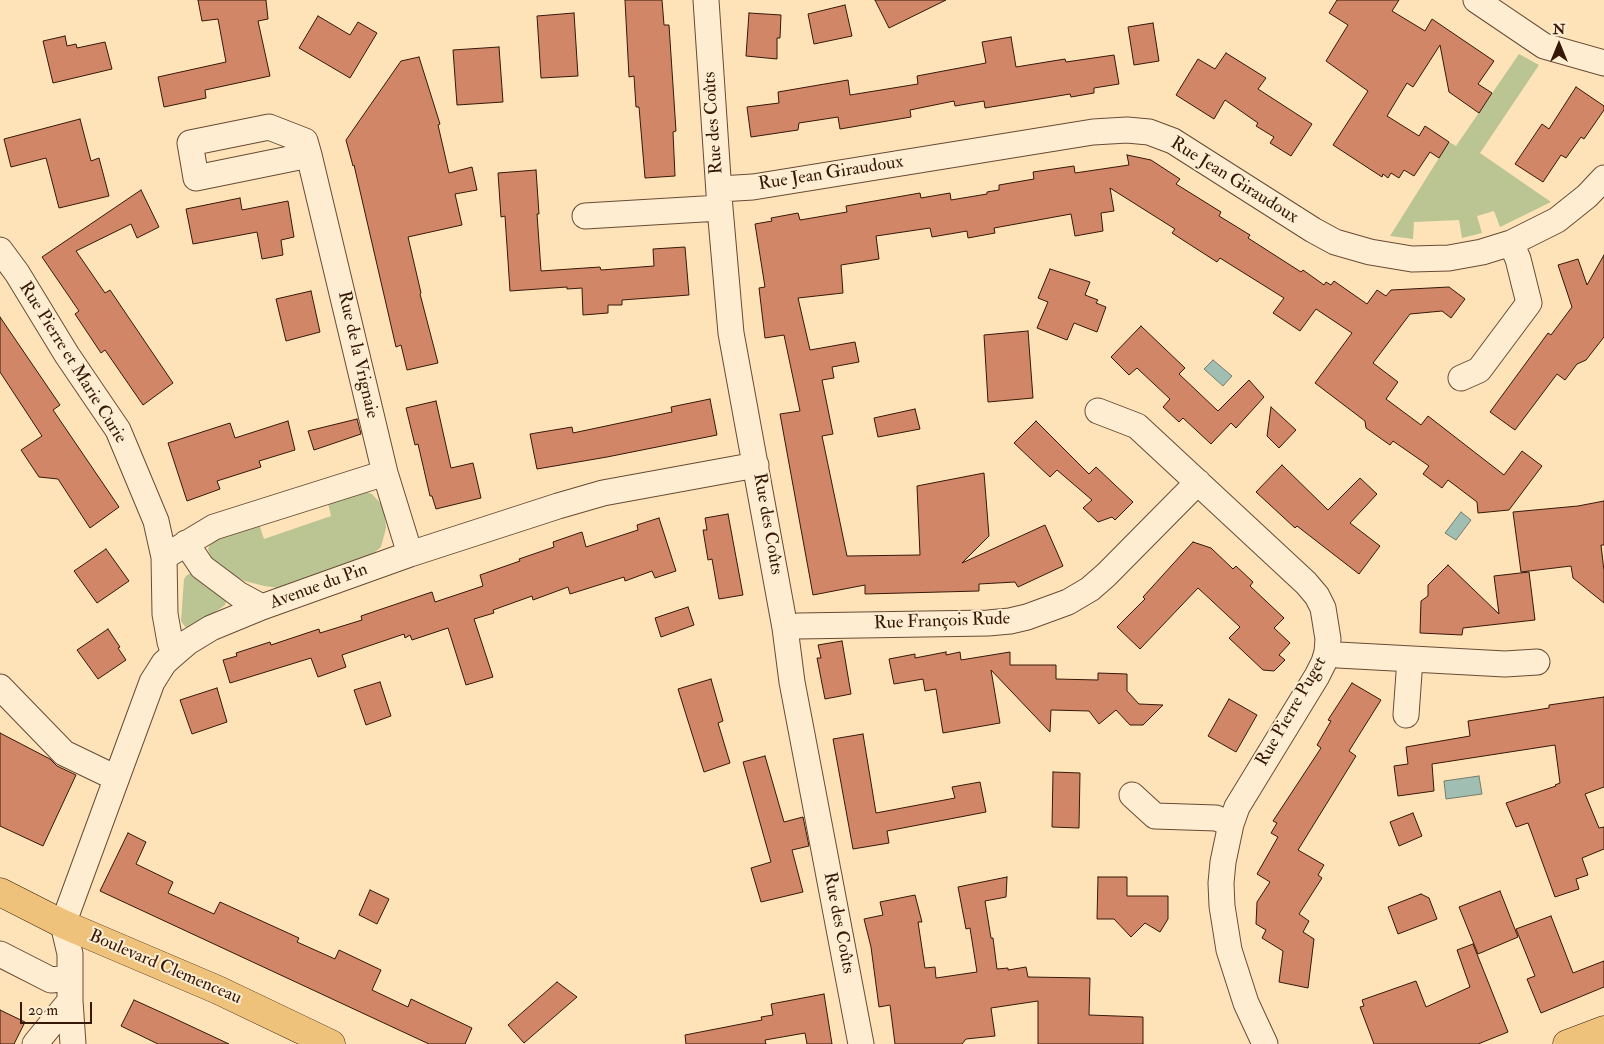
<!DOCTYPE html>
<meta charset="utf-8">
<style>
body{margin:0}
#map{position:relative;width:1604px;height:1044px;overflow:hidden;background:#fee3b8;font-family:"IM FELL Double Pica",serif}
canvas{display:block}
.north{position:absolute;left:1534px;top:20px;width:50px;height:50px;-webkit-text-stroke:4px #feedd1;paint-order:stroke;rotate:0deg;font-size:14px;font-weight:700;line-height:20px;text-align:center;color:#361809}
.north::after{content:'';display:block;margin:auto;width:18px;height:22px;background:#361809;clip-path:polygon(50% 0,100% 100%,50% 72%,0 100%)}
.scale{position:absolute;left:20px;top:1002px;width:72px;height:22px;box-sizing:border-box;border:2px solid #361809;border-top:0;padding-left:6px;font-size:15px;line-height:18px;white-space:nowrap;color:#361809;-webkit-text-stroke:4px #feedd1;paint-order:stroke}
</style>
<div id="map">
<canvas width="1604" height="1044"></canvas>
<div class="north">N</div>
<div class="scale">20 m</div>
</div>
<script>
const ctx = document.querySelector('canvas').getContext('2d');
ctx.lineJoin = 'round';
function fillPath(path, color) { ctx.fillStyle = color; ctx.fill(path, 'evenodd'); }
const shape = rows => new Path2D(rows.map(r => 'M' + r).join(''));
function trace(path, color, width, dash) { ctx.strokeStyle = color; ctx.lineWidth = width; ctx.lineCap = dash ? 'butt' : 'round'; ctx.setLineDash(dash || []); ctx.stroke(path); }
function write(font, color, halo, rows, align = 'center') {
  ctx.font = font + ' "IM FELL Double Pica",serif'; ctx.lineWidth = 4; ctx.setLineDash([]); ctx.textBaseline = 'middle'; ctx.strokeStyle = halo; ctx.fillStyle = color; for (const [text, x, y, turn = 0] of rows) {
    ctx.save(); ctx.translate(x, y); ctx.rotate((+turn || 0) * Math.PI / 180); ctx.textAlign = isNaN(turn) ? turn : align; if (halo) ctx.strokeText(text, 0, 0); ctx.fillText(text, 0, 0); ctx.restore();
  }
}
fillPath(shape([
 [1519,54,1539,65,1480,153,1551,202,1500,227,1494,211,1477,216,1482,233,1462,238,1459,220,1414,222,1413,239,1390,236,1449,142,1456,146],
 [357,489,372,494,383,506,385,516,386,528,381,547,364,561,286,589,264,586,245,581,224,572,212,561,208,549,213,537,258,521,264,539,331,516,327,499],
 [194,572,227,599,225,605,197,625,191,628,186,628,181,621,184,579,187,575]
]), '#bac593');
const water = shape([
 [1213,360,1232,376,1223,386,1204,369,1213,360],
 [1461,512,1471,520,1456,540,1445,533,1461,512],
 [1479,776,1482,794,1446,799,1444,781,1479,776]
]);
fillPath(water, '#a0beb1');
trace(water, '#767c6e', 1);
const building = shape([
 [198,0,266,0,268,19,258,21,270,76,205,90,206,98,164,107,158,77,226,62,218,19,202,21,198,0],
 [625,0,662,0,664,25,669,25,676,131,673,132,675,176,645,178,639,107,636,107,634,76,629,77,625,0],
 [875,0,946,0,889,28,875,0],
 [1337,0,1399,0,1392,11,1425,31,1432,19,1494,61,1478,84,1492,93,1479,113,1449,92,1440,45,1413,87,1407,83,1387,116,1419,136,1425,126,1449,142,1439,158,1430,152,1414,176,1404,170,1399,178,1391,173,1388,178,1383,174,1382,177,1333,145,1368,91,1326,61,1348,25,1329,13,1337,0],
 [845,5,852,36,814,44,808,14,845,5],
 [574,13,578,76,541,78,537,16,574,13],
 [749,13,781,15,780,38,777,38,777,59,746,56,749,13],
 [318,16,350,35,358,22,377,33,350,78,299,48,318,16],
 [1153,23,1159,61,1134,65,1128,27,1153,23],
 [65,36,67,46,76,44,77,48,105,42,112,69,53,83,43,41,65,36],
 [1011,37,1016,67,1065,59,1066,62,1114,55,1119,84,1094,88,1094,93,1071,97,1070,94,985,108,984,101,955,106,954,101,910,110,911,117,840,129,838,117,799,123,798,130,751,137,747,107,779,103,778,92,848,80,850,95,918,84,917,76,986,63,982,42,1011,37],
 [499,47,503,102,457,105,453,50,499,47],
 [1226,53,1266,78,1258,89,1312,124,1291,156,1270,143,1274,137,1256,126,1258,123,1225,100,1214,119,1176,95,1198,59,1215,69,1226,53],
 [419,57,440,124,438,125,449,173,472,167,477,190,455,194,462,225,408,237,421,293,420,294,438,363,407,370,401,345,396,347,354,165,353,166,346,140,401,61,419,57],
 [1576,87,1604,106,1604,110,1584,139,1581,137,1566,158,1561,155,1543,182,1515,164,1542,124,1549,129,1576,87],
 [80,119,91,161,99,158,109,196,59,208,46,158,11,167,4,139,80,119],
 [1127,155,1151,160,1180,179,1176,184,1221,212,1219,216,1250,235,1248,238,1301,272,1303,270,1324,285,1326,282,1331,285,1334,281,1367,304,1377,290,1386,296,1391,290,1449,287,1465,299,1451,318,1442,311,1410,314,1373,363,1398,382,1386,399,1421,425,1428,416,1504,475,1522,451,1542,466,1509,510,1478,513,1477,502,1448,480,1442,488,1423,474,1429,466,1393,441,1390,445,1366,428,1365,421,1315,383,1352,333,1316,309,1300,331,1273,313,1284,298,1220,258,1217,262,1172,233,1175,229,1110,188,1114,211,1101,213,1103,231,1075,236,1071,214,994,228,995,233,968,238,967,231,932,237,930,228,876,236,879,259,841,265,843,293,798,298,810,350,855,342,859,362,832,367,834,378,822,380,833,434,822,436,847,556,920,555,917,486,984,473,989,536,962,563,1045,525,1063,566,1018,587,1015,582,979,584,979,591,865,594,865,585,813,595,780,414,800,411,784,335,765,338,759,288,765,287,755,224,772,221,771,218,798,213,800,220,847,212,846,206,920,193,921,198,950,193,951,200,987,194,987,192,999,190,999,185,1034,179,1033,172,1074,166,1075,173,1129,165,1127,155],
 [536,170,539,214,537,214,541,271,600,267,601,270,654,266,653,249,685,247,689,295,622,300,622,305,608,305,608,313,583,315,582,288,567,289,567,287,510,291,505,216,501,217,498,173,536,170],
 [141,190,159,227,137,238,131,224,76,251,105,293,110,290,173,383,143,405,105,350,101,353,75,314,79,311,42,257,141,190],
 [240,198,242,210,288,201,294,237,281,240,283,255,262,259,257,232,193,244,186,209,240,198],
 [1604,255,1604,337,1586,360,1577,364,1565,380,1557,374,1515,430,1490,412,1548,333,1551,335,1572,307,1558,265,1578,259,1587,285,1604,255],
 [1050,269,1090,282,1085,295,1098,300,1096,303,1106,307,1097,332,1074,323,1067,340,1037,328,1048,302,1038,298,1050,269],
 [311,291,320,332,286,341,276,299,311,291],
 [0,317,60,405,53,410,119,507,90,528,58,479,39,477,21,450,42,436,0,372,0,317],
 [1141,326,1185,368,1179,374,1218,411,1249,380,1264,397,1236,428,1231,423,1211,444,1183,418,1179,422,1163,407,1170,399,1137,368,1129,375,1111,357,1141,326],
 [1028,331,1033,398,988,402,984,335,1028,331],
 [710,399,717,435,607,457,537,469,530,434,572,427,573,433,672,412,671,407,710,399],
 [436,401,451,468,473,463,481,498,436,509,432,496,430,496,418,444,415,445,406,408,436,401],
 [1271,407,1296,430,1279,448,1267,436,1271,407],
 [915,409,920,429,878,437,874,418,915,409],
 [357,419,361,434,314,450,308,431,357,419],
 [288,421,295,450,259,461,261,467,217,481,220,489,187,501,168,443,230,423,235,438,288,421],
 [1036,421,1089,474,1096,467,1133,502,1115,520,1112,517,1098,522,1083,508,1092,500,1057,470,1050,477,1014,443,1036,421],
 [1282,465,1328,510,1360,478,1377,494,1350,523,1380,546,1359,574,1297,526,1295,528,1256,492,1282,465],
 [1604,501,1604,545,1601,545,1604,571,1604,603,1573,578,1571,566,1521,572,1513,512,1578,506,1604,501],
 [728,514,743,595,719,599,712,559,708,560,703,530,707,530,705,518,728,514],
 [659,518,676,571,655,578,652,571,625,581,624,577,570,594,568,587,533,600,532,596,493,610,494,613,474,619,493,677,466,685,448,628,412,640,410,635,405,638,404,634,342,655,346,667,318,677,311,658,230,683,223,660,237,656,236,653,270,642,271,645,319,629,320,633,362,620,361,616,432,592,435,602,483,586,480,575,520,561,519,559,554,547,553,542,582,532,586,547,638,530,637,525,659,518],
 [1193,542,1211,548,1233,569,1236,566,1253,582,1250,586,1284,618,1274,628,1290,643,1279,655,1285,660,1274,671,1263,670,1229,638,1240,627,1198,588,1140,649,1117,627,1145,599,1143,597,1193,542],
 [106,549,129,581,97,603,74,571,106,549],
 [1448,565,1499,614,1494,576,1529,572,1535,620,1463,628,1462,635,1420,633,1421,601,1428,596,1428,585,1448,565],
 [688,607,694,625,661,637,655,618,688,607],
 [108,629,120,647,118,648,126,660,98,679,77,650,108,629],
 [842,641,851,694,825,699,817,658,821,658,818,645,842,641],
 [946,652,946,655,960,652,961,660,1010,652,1010,665,1056,665,1056,679,1098,680,1098,673,1127,674,1127,691,1139,704,1163,705,1143,725,1130,725,1116,710,1099,724,1089,711,1051,710,1050,732,991,670,1000,723,943,733,936,689,925,691,923,679,894,684,889,659,915,654,915,658,946,652],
 [711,679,723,721,718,723,730,763,704,772,678,689,711,679],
 [380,682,391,716,366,725,354,690,380,682],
 [1352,683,1381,700,1349,751,1356,756,1298,850,1324,865,1318,875,1322,878,1299,914,1309,921,1303,932,1314,939,1308,988,1279,982,1283,951,1262,938,1266,930,1256,924,1257,902,1270,882,1257,874,1278,837,1271,833,1277,823,1273,821,1321,748,1317,745,1331,721,1328,720,1352,683],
 [217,688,227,722,192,734,180,700,217,688],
 [1604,697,1604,787,1585,794,1599,828,1604,827,1604,849,1582,858,1588,875,1576,879,1579,889,1555,897,1528,823,1516,827,1506,803,1556,786,1555,785,1560,783,1555,745,1432,764,1434,791,1398,796,1394,766,1408,764,1406,747,1470,736,1468,721,1549,708,1549,705,1604,697],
 [1229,699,1257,715,1236,752,1208,736,1229,699],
 [0,733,50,759,57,766,76,775,43,846,0,826,0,733],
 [863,734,876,813,955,798,952,787,980,782,986,812,887,831,889,843,853,849,833,739,863,734],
 [765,756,784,822,803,817,809,846,792,850,803,892,761,902,751,868,771,862,743,762,765,756],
 [1053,772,1080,773,1079,828,1052,827,1053,772],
 [1413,813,1422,836,1399,846,1390,822,1413,813],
 [128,833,146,842,136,864,173,882,168,893,214,914,220,902,299,938,297,942,335,959,339,950,381,970,372,990,408,1007,411,999,472,1028,465,1044,429,1044,100,891,128,833],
 [1007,877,1006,897,985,901,991,938,993,938,997,969,1008,968,1008,970,1026,967,1028,977,1090,978,1089,1015,1143,1017,1143,1044,1038,1044,1038,1001,991,1008,995,1036,966,1039,962,1044,895,1044,890,1005,879,1007,871,947,864,919,883,915,880,902,915,895,922,922,918,922,925,968,935,967,936,978,977,972,970,928,966,929,958,887,1007,877],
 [1098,877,1127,877,1127,896,1168,896,1168,919,1160,932,1145,923,1131,937,1114,919,1097,919,1098,877],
 [370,890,389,899,377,924,359,915,370,890],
 [1500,891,1518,937,1478,954,1459,907,1500,891],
 [1421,894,1429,898,1437,919,1398,934,1388,907,1421,894],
 [1551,916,1573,973,1604,961,1604,987,1541,1013,1527,979,1535,976,1516,929,1551,916],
 [1473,944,1508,1032,1478,1044,1374,1044,1360,1007,1364,1006,1362,1000,1416,981,1426,1007,1470,987,1457,950,1473,944],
 [557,982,577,997,524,1043,508,1025,557,982],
 [824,994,832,1044,807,1044,805,1033,765,1040,766,1044,686,1044,685,1035,762,1020,761,1017,773,1015,771,1004,824,994],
 [134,1000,167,1015,229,1044,158,1044,121,1026,134,1000],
 [0,1010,25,1022,14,1044,0,1044,0,1010]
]);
fillPath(building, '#d18667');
trace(building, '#361809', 1);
const minor = shape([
 [706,0,720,208,731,333,785,628,792,682,861,1044],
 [1476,0,1544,46,1604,63],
 [309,155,196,178,190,143,269,127,305,141,309,155,385,473,410,554],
 [719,189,753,187,1093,132,1127,130,1149,132,1173,141,1313,230,1335,242,1370,252,1412,259,1449,258,1482,252,1511,243,1557,220,1587,196,1604,178],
 [585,216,720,208],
 [0,250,17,273,67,355,118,430,156,521,164,557,165,614,170,642,174,654],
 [1461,378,1479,370,1529,303,1518,259,1511,243],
 [1098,411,1137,426,1306,583,1317,596,1323,608,1328,639,1327,652,1324,662,1317,676,1237,807,1231,824,1223,862,1221,883,1222,906,1229,950,1246,1003,1265,1044],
 [186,543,202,567,238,594,262,607],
 [164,557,214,527,385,473],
 [785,628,798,626,988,623,1010,621,1027,617,1068,602,1090,589,1106,575,1198,482],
 [1327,652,1338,655,1505,664,1537,662],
 [0,687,64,753,116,778],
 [1406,715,1410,659],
 [1132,795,1155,816,1216,818,1231,824],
 [0,954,51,980,70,978],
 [35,1044,70,1001],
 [73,1044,70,1001,70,954,63,924,152,682,164,663,174,654,188,642,211,628,262,607,410,554,558,506,603,493,756,465]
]);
const major = shape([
 [0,892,63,924,218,990,331,1044],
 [1567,1044,1604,1030]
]);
trace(minor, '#684b35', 27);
trace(major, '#361809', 29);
trace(minor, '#feedd1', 25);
trace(major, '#efc27c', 28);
write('18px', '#361809', '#feedd1', [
 ["Rue des Coûts",714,123,-94],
 ["Rue Jean Giraudoux",831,174,-9],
 ["Rue Jean Giraudoux",1234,181,32],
 ["Rue de la Vrignaie",357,355,77],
 ["Rue Pierre et Marie Curie",72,363,58],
 ["Rue des Coûts",767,524,80],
 ["Avenue du Pin",319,587,-20],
 ["Rue François Rude",942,622,-2],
 ["Rue Pierre Puget",1292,712,-60],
 ["Rue des Coûts",838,923,79],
 ["Boulevard Clemenceau",165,968,23]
]);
</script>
